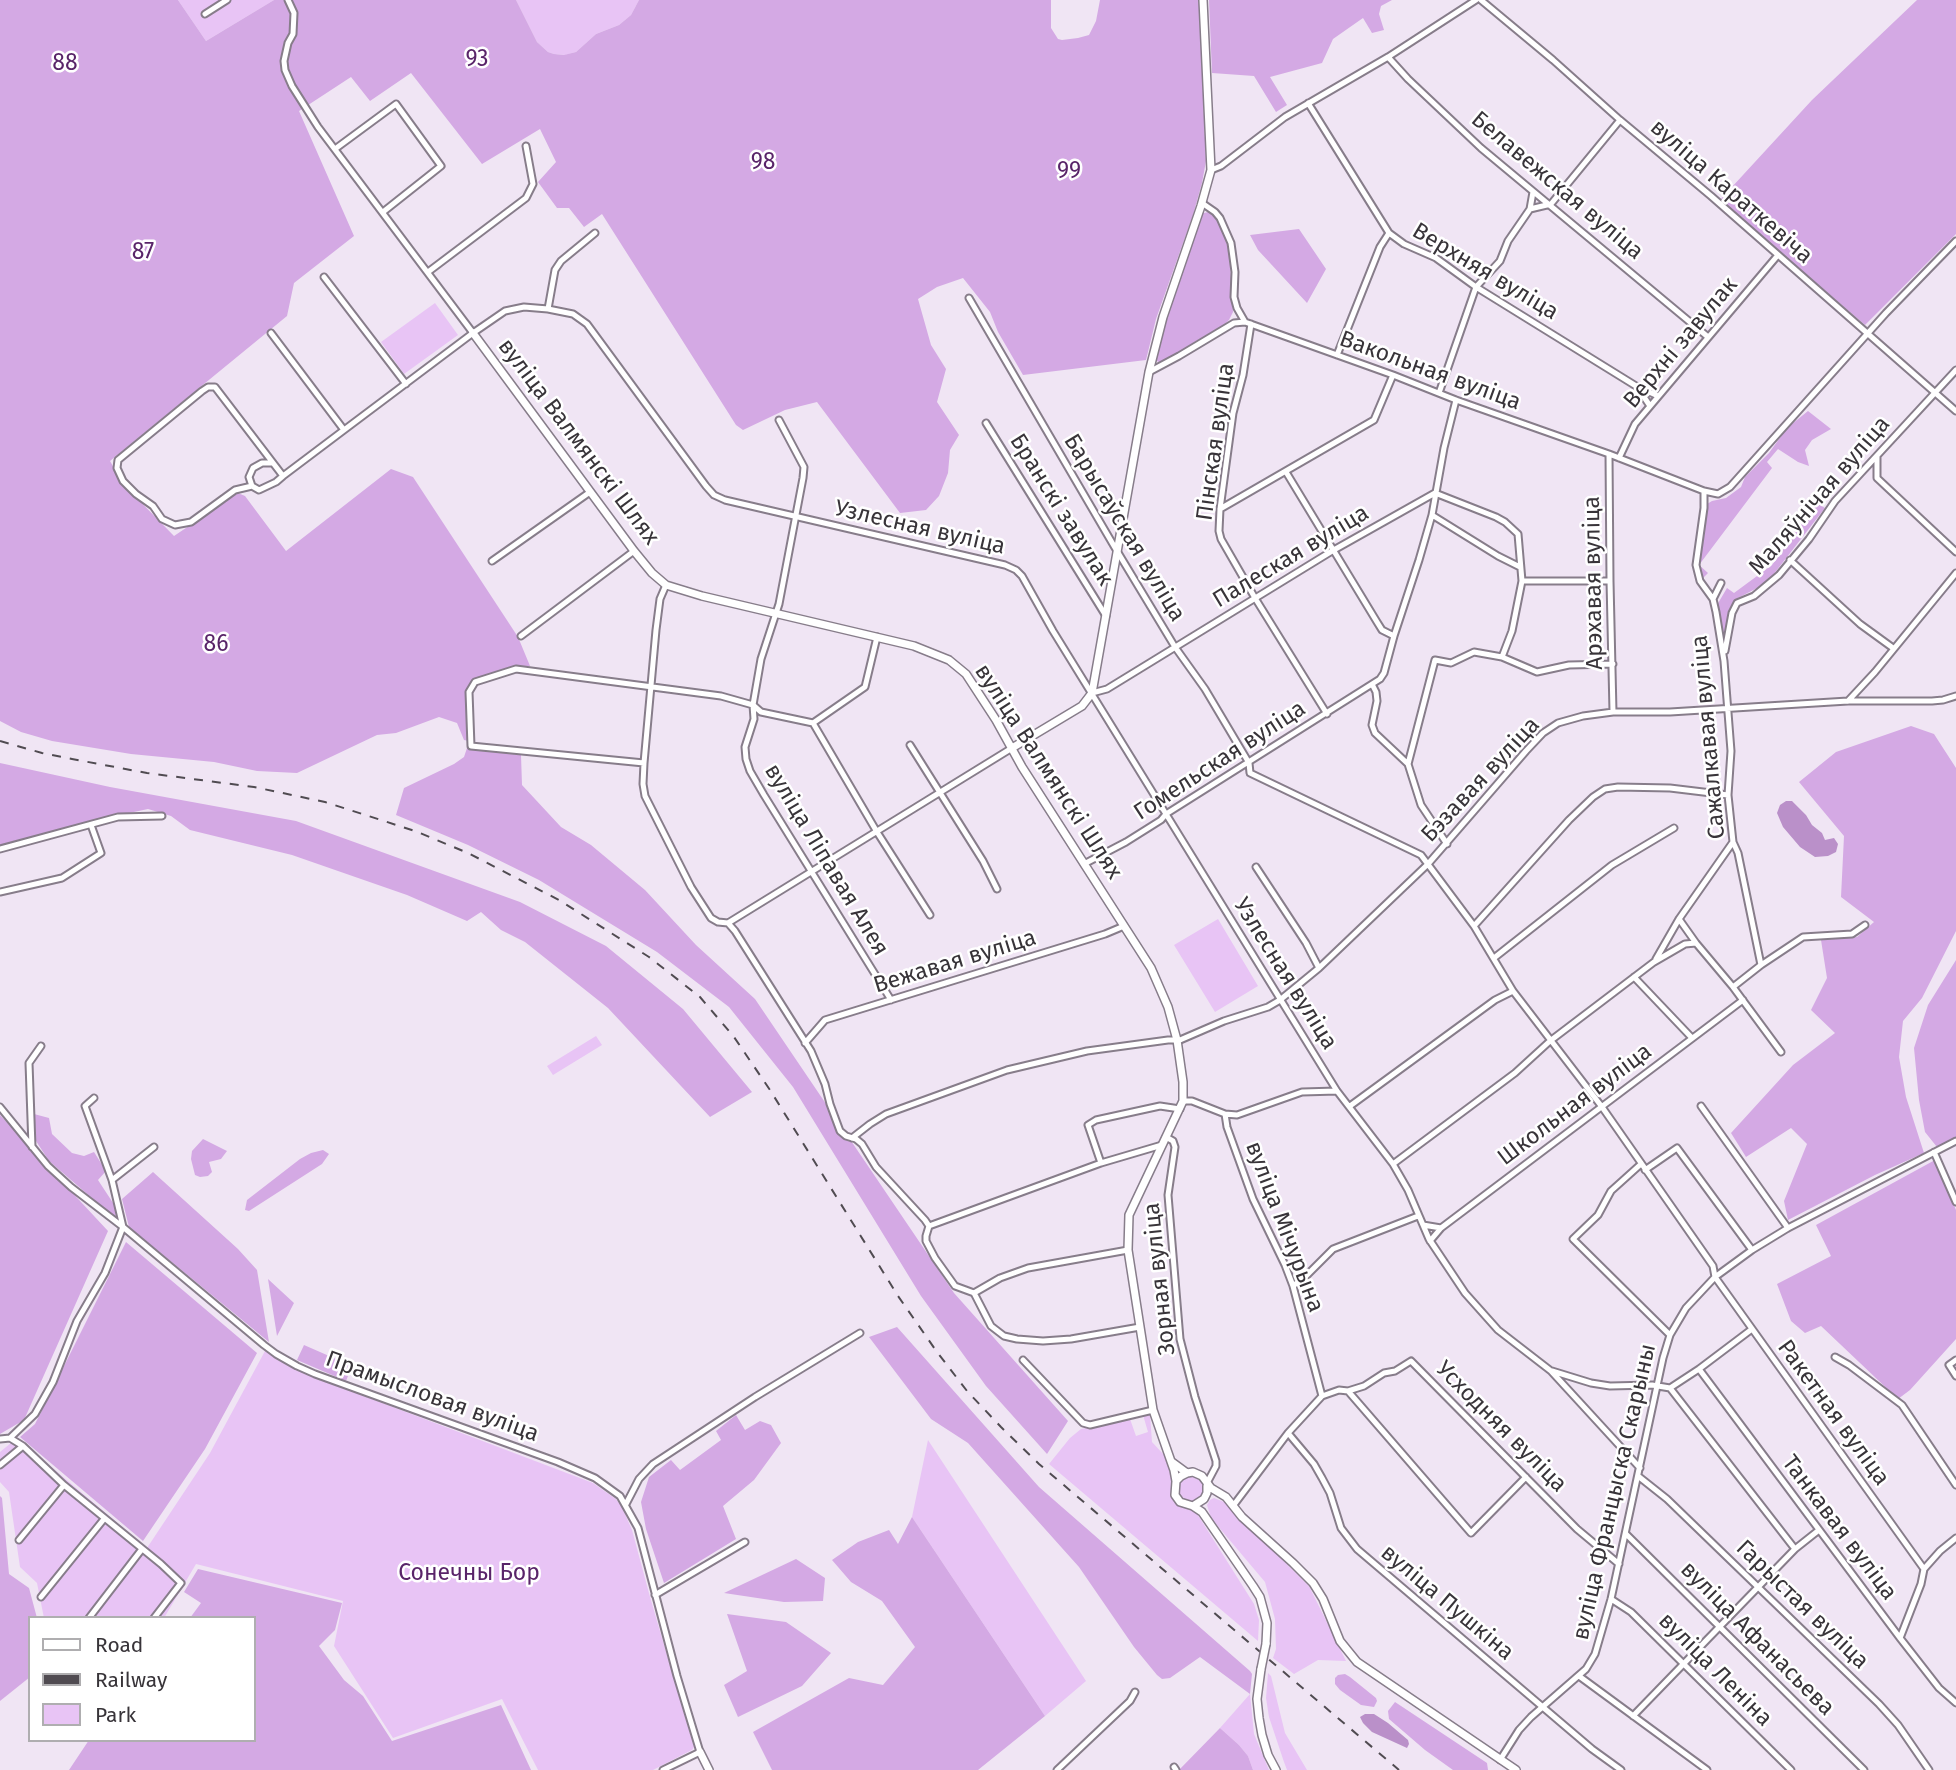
<!DOCTYPE html>
<meta charset="utf-8">
<style>
body{margin:0}
#map{position:relative;width:1956px;height:1770px;overflow:hidden;background:#f0e5f4;font-family:"Fira Sans",sans-serif}
canvas{display:block}
.legend{position:absolute;left:28px;top:1616px;width:228px;height:126px;box-sizing:border-box;background:#fff;border:2px solid #afaeb0;margin:0;padding:9px 12px;list-style:none;font-size:21px;color:#383439}
.legend li{display:flex;align-items:center;gap:14px;height:35px}
.legend b{width:35px;border:2px solid #afaeb0}
</style>
<div id="map">
<canvas width="1956" height="1770"></canvas>
<ul class="legend">
<li><b style="height:9px;background:#fff"></b>Road</li>
<li><b style="height:9px;background:#504b51"></b>Railway</li>
<li><b style="height:19px;background:#e8c4f5"></b>Park</li>
</ul>
</div>
<script>
const ctx = document.querySelector('canvas').getContext('2d');
ctx.lineJoin = 'round';
function fillPath(path, color) { ctx.fillStyle = color; ctx.fill(path, 'evenodd'); }
const shape = rows => new Path2D(rows.map(r => 'M' + r).join(''));
function trace(path, color, width, dash) { ctx.strokeStyle = color; ctx.lineWidth = width; ctx.lineCap = dash ? 'butt' : 'round'; ctx.setLineDash(dash || []); ctx.stroke(path); }
function write(font, color, halo, rows, align = 'center') {
  ctx.font = font + ' "Fira Sans",sans-serif'; ctx.lineWidth = 5; ctx.setLineDash([]); ctx.textBaseline = 'middle'; ctx.strokeStyle = halo; ctx.fillStyle = color; for (const [text, x, y, turn = 0] of rows) {
    ctx.save(); ctx.translate(x, y); ctx.rotate((+turn || 0) * Math.PI / 180); ctx.textAlign = isNaN(turn) ? turn : align; if (halo) ctx.strokeText(text, 0, 0); ctx.fillText(text, 0, 0); ctx.restore();
  }
}
fillPath(shape([
 [178,0,274,0,206,41],
 [516,0,639,0,631,15,619,25,596,34,576,52,565,55,554,54,548,52,537,42],
 [435,303,458,335,404,374,381,342],
 [1218,919,1258,986,1215,1012,1174,945],
 [596,1036,602,1045,553,1075,547,1066],
 [265,1351,295,1369,314,1377,593,1483,616,1499,622,1507,632,1530,650,1597,694,1747,692,1750,653,1770,538,1770,502,1699,393,1738,334,1646,343,1601,196,1564,164,1618,44,1618,37,1583,20,1567,9,1492,0,1482,0,1452,17,1438,147,1548,210,1453],
 [1143,1415,1150,1415,1152,1442,1165,1456,1173,1476,1171,1487,1173,1499,1181,1507,1192,1509,1196,1512,1254,1604,1259,1620,1258,1641,1049,1464,1070,1438,1081,1429,1130,1419,1136,1436,1148,1432],
 [928,1440,1086,1681,1045,1716,912,1517],
 '1178 1489a13 13 0 1 1 26 0a13 13 0 1 1-26 0Z',
 [1214,1498,1224,1502,1309,1586,1346,1661,1318,1660,1294,1674,1273,1658,1276,1649,1275,1619,1265,1582,1211,1518,1207,1505,1210,1500],
 [1268,1673,1271,1676,1285,1733,1307,1770,1287,1770,1284,1762,1269,1717,1266,1698],
 [1250,1694,1254,1734,1269,1770,1253,1770,1248,1756,1239,1745,1220,1728]
]), '#e8c4f5');
fillPath(shape([
 [0,0,178,0,206,41,274,0,516,0,537,42,548,52,554,54,564,55,576,52,596,34,619,25,631,15,639,0,1051,0,1051,28,1058,39,1062,40,1078,38,1089,35,1096,21,1100,0,1199,0,1206,161,1202,183,1193,215,1156,319,1146,360,1023,375,998,332,990,312,963,278,937,287,918,299,931,345,946,369,937,402,959,435,950,450,948,473,939,496,926,510,900,513,817,402,785,410,743,430,736,425,602,214,584,227,569,208,557,208,538,182,556,162,540,129,482,164,411,73,370,101,351,77,299,111,354,236,294,283,287,316,110,461,123,484,174,536,238,493,245,496,286,551,391,469,413,477,518,637,530,666,515,667,474,679,467,691,469,741,464,740,457,723,439,717,396,733,377,735,297,773,257,771,214,762,131,754,52,741,21,732,0,721],
 [1209,0,1392,0,1381,6,1379,14,1384,30,1372,33,1363,18,1333,39,1322,63,1270,77,1287,105,1276,112,1254,76,1212,73],
 [1917,0,1956,0,1956,234,1865,325,1720,200,1812,100],
 [1208,212,1214,213,1218,220,1229,246,1233,312,1229,320,1222,327,1196,341,1175,355,1159,362,1157,361,1157,351,1171,301,1188,256,1200,214],
 [1299,229,1326,269,1307,303,1258,250,1250,235],
 [1808,411,1831,429,1812,440,1805,450,1809,466,1798,462,1778,449,1767,462,1772,468,1699,565,1708,573,1703,578,1698,566,1704,537,1707,504,1712,501,1726,498,1741,487,1745,477,1769,453,1787,428],
 [1817,503,1825,508,1773,575,1761,586,1738,598,1730,608,1724,638,1717,605,1727,588,1734,593,1772,565],
 [1911,726,1934,734,1956,768,1956,931,1922,998,1903,1021,1899,1057,1906,1097,1924,1153,1875,1175,1788,1220,1784,1201,1807,1144,1791,1128,1746,1157,1731,1133,1793,1065,1835,1033,1811,1010,1827,978,1821,940,1857,937,1874,922,1841,897,1844,836,1799,782,1836,752],
 [467,748,521,755,522,785,561,827,591,845,645,890,696,945,755,999,954,1293,1068,1421,1047,1454,986,1386,921,1296,793,1087,729,1007,657,952,539,880,468,845,396,815,404,788,454,764,464,757],
 [0,763,110,787,296,821,520,902,606,946,683,1009,752,1092,710,1117,608,1008,525,942,501,930,481,912,467,921,407,895,292,855,190,830,171,816,148,809,96,820,40,837,0,845],
 [1956,960,1956,1137,1937,1147,1925,1132,1919,1100,1914,1048,1928,1005],
 [34,1114,49,1118,52,1134,72,1153,84,1156,94,1152,106,1171,98,1180,117,1209,115,1218,49,1161,36,1141],
 [0,1115,108,1231,24,1420,0,1434],
 [203,1139,227,1151,221,1159,209,1162,212,1172,208,1176,200,1177,195,1175,191,1159,192,1151],
 [323,1150,329,1154,322,1164,249,1211,245,1210,247,1200,300,1159,311,1153],
 [1935,1160,1956,1210,1956,1339,1910,1390,1898,1399,1821,1326,1805,1333,1791,1321,1777,1284,1831,1256,1816,1225],
 [153,1172,238,1249,257,1270,269,1342,129,1227,122,1199],
 [126,1242,257,1353,205,1449,143,1541,20,1437,35,1424],
 [268,1279,294,1303,277,1336],
 [897,1327,1039,1487,1250,1671,1252,1674,1250,1694,1200,1657,1170,1678,1162,1679,1157,1675,1134,1647,1079,1567,968,1443,931,1419,869,1337],
 [304,1345,352,1366,346,1381,297,1360],
 [736,1415,745,1430,760,1421,771,1425,781,1443,754,1480,723,1506,736,1539,664,1583,646,1529,641,1502,649,1477,671,1460,680,1470,721,1440,716,1431],
 [0,1496,2,1498,9,1574,29,1588,37,1618,30,1618,30,1677,0,1701],
 [912,1517,1045,1716,978,1770,772,1770,753,1732,849,1678,883,1685,915,1647,882,1601,851,1582,832,1560,858,1542,889,1530,898,1544],
 [796,1559,825,1578,823,1601,784,1602,724,1593],
 [198,1569,342,1603,335,1630,319,1646,344,1680,363,1696,392,1741,501,1705,531,1770,69,1770,89,1740,254,1740,254,1618,190,1618,201,1603,184,1592],
 [727,1614,786,1622,831,1653,802,1686,738,1717,724,1685,747,1671],
 [1345,1674,1350,1677,1376,1698,1377,1701,1374,1707,1361,1705,1340,1690,1335,1684,1335,1678,1338,1675],
 [1395,1702,1487,1763,1488,1770,1453,1770,1425,1750,1389,1719,1388,1711],
 [1220,1728,1239,1745,1248,1756,1253,1770,1179,1770]
]), '#d4a9e4');
fillPath(shape([
 [1786,801,1792,801,1806,815,1812,825,1822,833,1825,840,1834,838,1838,844,1836,852,1828,856,1815,857,1800,847,1783,827,1777,813,1780,805],
 [1365,1714,1374,1714,1388,1723,1408,1740,1409,1744,1407,1748,1372,1732,1363,1723,1360,1717]
]), '#ba90c9');
const street = shape([
 [288,0,294,13,293,34,288,43,284,61,285,70,292,86,318,127,473,333],
 [1481,0,1553,60,1620,120,1711,196,1956,411],
 [205,14,227,0],
 [1388,57,1408,79,1481,148,1708,337],
 [1308,103,1389,233,1404,244,1436,258,1476,287,1636,386,1658,396],
 [335,149,396,104,441,166,383,212],
 [1211,170,1221,166,1285,117,1388,57,1476,0],
 [1202,203,1215,212,1220,218,1231,243,1235,272,1234,297,1237,308,1245,322],
 [1530,209,1551,204,1620,120],
 [428,272,526,198,533,184,526,146],
 [324,277,406,384],
 [969,298,1114,546,1175,647,1205,689,1249,763,1250,773,1421,855,1474,926,1513,991,1602,1107,1713,1266,1715,1277,1924,1569],
 [548,309,555,270,561,261,595,233],
 [1251,324,1243,375,1233,413,1220,509,1219,531,1221,539,1255,598,1327,714],
 [271,333,344,430],
 [1337,355,1380,247,1389,233],
 [1149,372,1179,356,1234,323,1245,322,1393,375,1456,400,1609,454,1704,491,1718,494,1730,487,1886,313,1956,241],
 [1638,388,1650,406],
 [1439,393,1476,287,1500,261,1508,241,1530,209,1533,192],
 [779,420,804,467,803,478,779,604,761,659,753,705,754,719,745,747,746,759,750,771,764,795,891,1000],
 [986,423,1106,616],
 [1609,454,1610,581,1613,712],
 [1877,456,1877,478,1956,552],
 [1619,458,1635,424,1778,255],
 [1286,472,1377,622,1382,630,1394,636],
 [283,476,215,387,208,387,202,391,118,460,117,468,123,481,136,494,153,506,162,519,175,525,191,522,235,490,252,486,259,490,276,482,283,476,344,430,473,333,505,311,524,307,548,309,573,314,587,324,706,486,714,495,725,500,1005,565,1016,570,1022,576,1053,631,1337,1091,1393,1164,1408,1190,1429,1239,1465,1293,1498,1330,1551,1371,1640,1468],
 [252,486,249,477,253,468,262,463,271,463],
 [1704,491,1704,508,1696,565,1700,581,1713,599,1716,612,1724,661,1731,751,1728,795,1733,842,1738,853,1761,965],
 [1220,509,1374,420,1393,375],
 [1432,515,1498,556,1520,567],
 [1790,560,1860,624,1893,648],
 [492,561,590,492],
 [1522,581,1610,581],
 [666,585,660,599,656,630,644,763,643,784,645,796,691,887,711,918,718,922,728,923,735,931,811,1051,825,1084,830,1104,840,1131,846,1136,856,1139,862,1144,876,1167,925,1220,929,1226,926,1236,926,1241,935,1258,955,1286,974,1293,991,1326,1004,1336,1017,1339,1043,1341,1071,1339,1140,1327],
 [1713,599,1721,583],
 [521,636,634,551],
 [1725,651,1732,613,1737,603,1754,596,1779,575,1809,539,1835,501,1956,370],
 [1373,686,1376,692,1377,701,1372,725,1375,733,1408,764],
 [1092,693,1107,689,1332,551,1435,493,1496,517,1505,522,1518,534,1522,581,1512,631,1502,657],
 [1848,701,1875,672,1956,573],
 [813,723,877,832,930,915],
 [910,745,983,861,997,889],
 [644,763,471,746,469,692,475,682,516,669,721,696,753,705,761,712,813,723,865,687,877,637],
 [1447,844,1421,805,1408,764,1435,660,1451,663,1474,652,1502,657,1537,672,1569,665,1613,664],
 [0,849,118,817,162,816],
 [1084,864,1126,842,1161,820,1166,814,1380,679,1384,673,1394,636,1419,560,1432,515,1444,448,1456,400],
 [1256,867,1306,943,1319,968],
 [0,892,62,878,101,853,91,825],
 [1679,919,1696,943,1733,987,1781,1052],
 [728,923,1012,748],
 [1474,926,1569,820,1593,797,1605,789,1618,787,1670,788,1728,795],
 [1494,958,1612,865,1674,828],
 [1656,959,1679,919,1733,842],
 [1634,977,1692,1038],
 [1733,987,1761,965,1803,937,1852,934,1865,925],
 [805,1043,825,1020,1105,934,1124,926],
 [1183,1101,1192,1101,1225,1114,1237,1115,1302,1092,1337,1091],
 [1350,1106,1495,1000,1513,991],
 [1701,1106,1788,1228],
 [0,1107,48,1166,71,1187,123,1227,264,1345,276,1354,297,1366,315,1374,558,1462,595,1478,620,1496,638,1528,677,1676,700,1752,663,1770],
 [1225,1114,1227,1127,1253,1199,1285,1265,1293,1286,1322,1396],
 [1166,1137,1173,1141,1175,1147,1168,1195,1180,1339,1195,1397,1216,1461,1216,1466,1207,1483],
 [852,1138,870,1124,886,1114,1007,1070,1087,1051,1168,1040,1180,1040,1224,1021,1268,1007,1280,1000,1319,968,1428,864,1526,751,1543,733,1558,723,1583,716,1613,712,1670,712,1848,701,1932,701,1943,700,1956,696],
 [32,1147,29,1063,41,1046],
 [1934,1152,1956,1202],
 [1101,1163,1088,1125,1096,1120,1160,1106,1180,1109],
 [1393,1164,1515,1073,1550,1041,1654,962,1685,944,1696,943],
 [1641,1164,1611,1191,1598,1215,1573,1239,1670,1335],
 [1645,1170,1677,1148,1752,1250],
 [112,1180,154,1147],
 [1423,1225,1441,1228],
 [929,1226,1101,1163,1162,1145],
 [1430,1241,1441,1228,1743,1000],
 [1293,1286,1306,1276,1333,1249,1418,1216],
 [974,1293,1000,1278,1028,1268,1128,1250],
 [1835,1357,1849,1365,1902,1405,1956,1485],
 [1023,1360,1083,1423,1090,1425,1153,1410],
 [1956,1360,1949,1365,1956,1376],
 [1699,1369,1900,1638,1939,1688,1956,1703],
 [1552,1371,1591,1383,1610,1386,1652,1385,1670,1388,1699,1369,1752,1329],
 [1670,1388,1795,1549],
 [1348,1391,1471,1533,1526,1477],
 [1288,1433,1314,1464,1322,1478,1330,1493,1341,1528,1357,1549,1592,1749,1621,1770],
 [10,1438,35,1414,53,1382,77,1321,105,1273,123,1227,112,1180,85,1106,94,1098],
 [0,1439,10,1438,23,1446,64,1485,161,1564,181,1583,154,1618],
 [0,1465,23,1446],
 [1638,1476,1667,1499,1879,1704,1898,1725,1929,1770],
 [626,1504,639,1479,653,1464,755,1397,860,1333],
 [1233,1506,1288,1433,1322,1396,1339,1390,1348,1391,1364,1386,1384,1373,1395,1371,1411,1361,1577,1529,1619,1564],
 [1626,1534,1864,1770],
 [19,1540,64,1485],
 [655,1595,745,1542],
 [41,1597,104,1519],
 [1611,1599,1631,1612,1791,1770],
 [89,1618,142,1549],
 [1900,1638,1921,1584,1924,1569,1940,1551,1956,1538],
 [1579,1676,1707,1770],
 [1633,1716,1795,1549,1819,1530],
 [1500,1760,1519,1730,1531,1717,1586,1669,1595,1654,1611,1599,1663,1358,1670,1335,1686,1308,1715,1277,1752,1250,1788,1228,1956,1141],
 [1174,1767,1176,1770],
 [1057,1770,1130,1701,1135,1692]
]);
const secondary = shape([
 [473,333,634,551,652,573,666,585,702,596,914,646,949,660,966,674,996,720,1022,767,1151,968,1168,1007,1177,1040,1183,1082,1183,1101,1129,1215,1128,1250,1153,1410,1174,1470,1176,1481],
 [1012,748,1082,706,1092,693,1149,372,1163,317,1201,206,1211,170,1203,0],
 [1172,1462,1187,1473,1193,1472,1202,1476,1211,1488,1226,1497,1242,1517,1293,1563,1313,1583,1323,1599,1340,1641,1357,1662,1516,1770],
 [1187,1473,1181,1476,1176,1481,1175,1495,1180,1502,1193,1506,1202,1512,1253,1586,1260,1597,1267,1623,1266,1644],
 [1193,1506,1204,1499,1207,1493,1207,1486],
 [1261,1669,1257,1699,1259,1718,1262,1735,1268,1755,1276,1770],
 [700,1752,709,1770]
]);
trace(street, '#877d8a', 9);
trace(secondary, '#877d8a', 10);
trace(street, '#fff', 5);
trace(secondary, '#fff', 7);
trace(shape([
 [0,741,42,753,72,759,147,773,254,787,325,802,415,831,468,853,559,900,649,957,700,997,734,1037,770,1090,898,1296,937,1352,967,1391,1001,1427,1039,1464,1399,1770]
]), '#504b51', 2, [9, 9]);
const secondaryBridge = shape([
 [1261,1669,1266,1644]
]);
trace(secondaryBridge, '#877d8a', 10, []);
trace(secondaryBridge, '#fff', 7);
write('23px', '#592469', '#fff', [
 ["93",477,60],
 ["88",65,64],
 ["98",763,163],
 ["99",1069,172],
 ["87",143,253],
 ["86",216,645],
 ["Сонечны Бор",469,1574]
]);
write('23px', '#383439', '#fff', [
 ["Белавежская вуліца",1557,186,40],
 ["вуліца Караткевіча",1731,192,41],
 ["Верхняя вуліца",1485,272,31],
 ["Верхні завулак",1681,343,-50],
 ["Вакольная вуліца",1430,371,20],
 ["вуліца Валмянскі Шлях",578,442,53],
 ["Пінская вуліца",1216,442,-82],
 ["Маляўнічая вуліца",1820,496,-49],
 ["Бранскі завулак",1061,510,58],
 ["Узлесная вуліца",920,528,13],
 ["Барысаўская вуліца",1124,528,59],
 ["Палеская вуліца",1291,557,-31],
 ["Арэхавая вуліца",1594,583,-91],
 ["Сажалкавая вуліца",1709,737,-95],
 ["Гомельская вуліца",1220,761,-33],
 ["вуліца Валмянскі Шлях",1048,772,57],
 ["Бэзавая вуліца",1481,780,-47],
 ["вуліца Ліпавая Алея",826,860,59],
 ["Вежавая вуліца",955,962,-17],
 ["Узлесная вуліца",1285,974,58],
 ["Школьная вуліца",1575,1105,-37],
 ["вуліца Мічурына",1284,1227,69],
 ["Зорная вуліца",1160,1279,-96],
 ["Прамысловая вуліца",432,1397,20],
 ["Ракетная вуліца",1833,1413,54],
 ["Усходняя вуліца",1501,1427,45],
 ["вуліца Францыска Скарыны",1615,1492,-77],
 ["Танкавая вуліца",1839,1528,53],
 ["вуліца Пушкіна",1447,1603,40],
 ["Гарыстая вуліца",1802,1605,44],
 ["вуліца Афанасьева",1757,1639,45],
 ["вуліца Леніна",1715,1670,45]
]);
</script>
